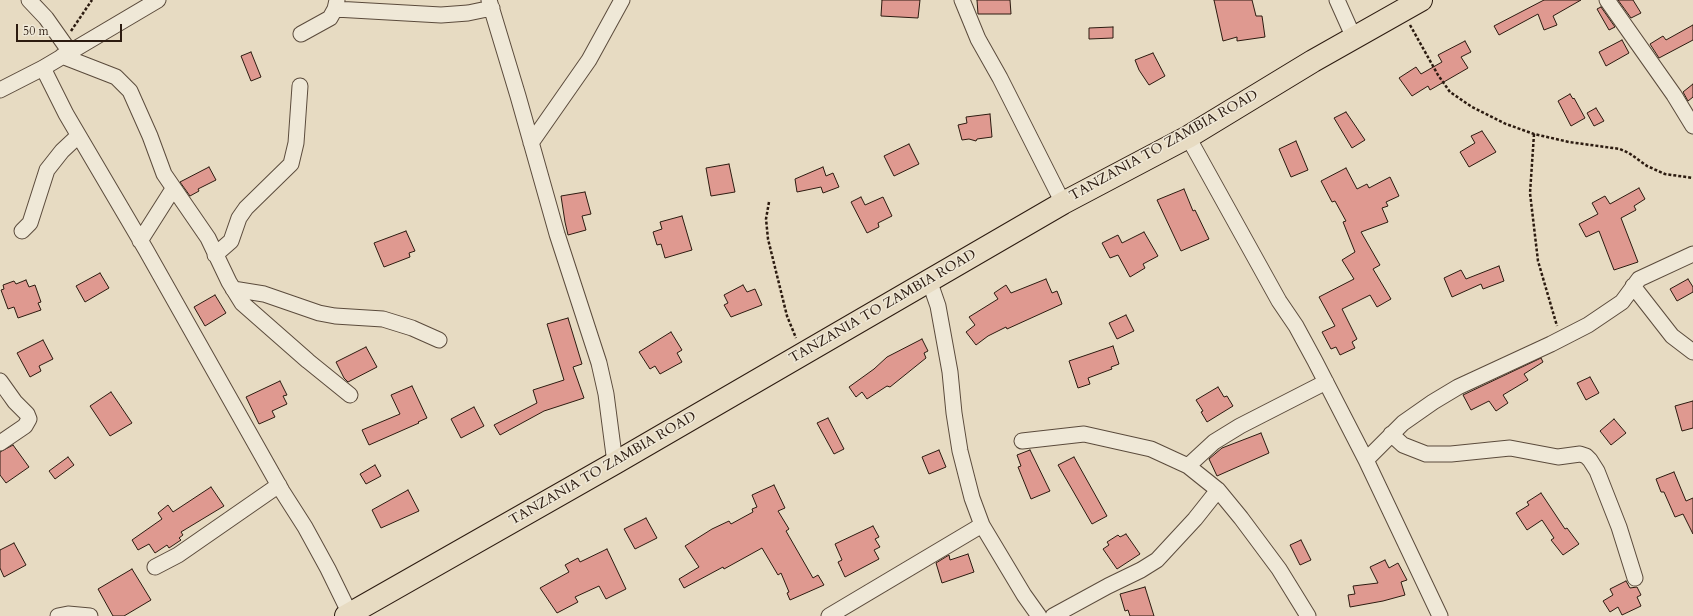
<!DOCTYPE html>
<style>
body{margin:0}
#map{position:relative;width:1693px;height:616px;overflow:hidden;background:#e7dbc2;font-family:Cardo,serif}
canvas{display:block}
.scale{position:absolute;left:16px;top:24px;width:106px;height:18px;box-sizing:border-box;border:2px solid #2c1b10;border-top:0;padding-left:5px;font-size:12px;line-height:14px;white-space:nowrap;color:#2c1b10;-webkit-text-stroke:3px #efe8d7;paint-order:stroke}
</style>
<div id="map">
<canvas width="1693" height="616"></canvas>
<div class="scale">50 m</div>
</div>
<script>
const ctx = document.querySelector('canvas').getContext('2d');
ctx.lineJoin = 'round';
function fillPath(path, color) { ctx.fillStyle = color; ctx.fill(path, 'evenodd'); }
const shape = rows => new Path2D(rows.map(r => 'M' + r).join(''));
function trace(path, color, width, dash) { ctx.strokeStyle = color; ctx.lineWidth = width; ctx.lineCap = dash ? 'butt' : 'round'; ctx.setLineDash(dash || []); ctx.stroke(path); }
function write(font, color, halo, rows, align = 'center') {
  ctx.font = font + ' Cardo,serif'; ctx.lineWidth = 3; ctx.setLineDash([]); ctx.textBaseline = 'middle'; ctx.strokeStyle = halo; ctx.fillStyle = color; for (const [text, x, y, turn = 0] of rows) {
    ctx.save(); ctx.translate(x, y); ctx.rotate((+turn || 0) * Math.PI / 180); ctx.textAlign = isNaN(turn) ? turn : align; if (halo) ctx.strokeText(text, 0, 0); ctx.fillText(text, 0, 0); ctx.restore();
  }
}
const building = shape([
 [882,0,920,0,918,18,881,16,882,0],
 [977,0,1010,0,1011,14,978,14,977,0],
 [1214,0,1252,0,1256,16,1262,16,1265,37,1237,41,1237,37,1223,41,1214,0],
 [1544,0,1581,0,1553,16,1557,25,1544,30,1538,14,1499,35,1494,26,1544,0],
 [1618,0,1633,0,1641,13,1631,18,1618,0],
 [1601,7,1615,27,1609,30,1597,9,1601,7],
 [1693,25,1693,40,1659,58,1650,44,1663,36,1666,40,1693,25],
 [1113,27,1113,38,1089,39,1089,28,1113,27],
 [1622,40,1629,53,1606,66,1599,52,1622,40],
 [1465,41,1471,52,1461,57,1468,68,1430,90,1428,86,1412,96,1399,78,1416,67,1421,74,1442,62,1438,55,1465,41],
 [251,52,261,77,251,81,241,56,251,52],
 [1153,53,1165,76,1149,85,1139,70,1135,60,1153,53],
 [1693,84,1693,97,1688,101,1683,92,1693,84],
 [1570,94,1573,99,1574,98,1585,118,1571,126,1558,101,1570,94],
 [1596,108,1604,121,1594,126,1587,113,1596,108],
 [1346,112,1365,140,1352,148,1334,118,1346,112],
 [990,114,992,137,977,139,976,141,969,139,962,140,958,125,967,123,966,117,990,114],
 [1482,131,1496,152,1469,167,1460,152,1475,143,1471,136,1482,131],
 [1296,141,1308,170,1291,177,1279,149,1296,141],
 [909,144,919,164,894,176,884,156,909,144],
 [729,164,735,192,711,196,706,168,729,164],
 [209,167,216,180,198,189,199,191,190,196,180,182,209,167],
 [823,167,826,176,833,173,839,187,823,193,821,187,797,192,795,179,823,167],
 [1346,168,1357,189,1367,184,1369,188,1390,177,1399,196,1386,202,1388,206,1382,208,1388,222,1361,232,1380,265,1373,269,1391,299,1377,307,1370,295,1342,309,1357,339,1352,342,1355,348,1340,355,1336,347,1331,349,1322,332,1335,326,1319,297,1354,279,1342,260,1355,252,1343,222,1346,221,1335,201,1332,202,1321,181,1346,168],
 [1639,188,1645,199,1634,206,1636,210,1621,218,1638,262,1614,270,1599,231,1586,237,1579,224,1598,214,1592,203,1605,196,1610,204,1639,188],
 [1184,189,1193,211,1195,210,1209,239,1181,251,1157,200,1184,189],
 [585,192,591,214,582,216,586,230,568,235,565,222,561,196,585,192],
 [861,197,865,205,883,197,892,216,878,223,879,227,867,233,851,202,861,197],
 [682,216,692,250,665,258,661,244,657,245,653,232,662,229,660,222,682,216],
 [406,231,415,251,409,253,410,257,384,267,374,243,406,231],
 [1144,232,1158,256,1143,264,1145,268,1130,277,1118,255,1110,258,1102,243,1118,235,1122,243,1144,232],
 [1499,266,1504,281,1483,289,1481,284,1452,297,1444,278,1461,270,1466,279,1499,266],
 [100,273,109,288,85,302,76,286,100,273],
 [1046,279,1052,293,1057,291,1062,304,1007,329,1006,327,988,336,976,345,966,332,975,325,969,317,998,299,994,293,1006,285,1011,293,1046,279],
 [1688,279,1693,287,1693,292,1677,301,1670,289,1688,279],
 [26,280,29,287,35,285,41,302,38,303,41,310,18,318,14,307,8,309,1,290,4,289,3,285,14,281,16,284,26,280],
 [743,285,747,292,755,289,762,305,731,317,724,305,728,303,724,295,743,285],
 [215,295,226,313,205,326,194,307,215,295],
 [1126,315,1134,331,1117,339,1109,323,1126,315],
 [568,318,582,364,573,367,584,398,544,411,500,435,494,425,537,403,533,390,564,380,547,324,568,318],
 [671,332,682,350,677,353,682,362,660,374,655,366,650,369,639,352,671,332],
 [922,339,928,351,924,353,926,358,890,387,887,386,867,399,862,392,856,397,849,387,874,369,887,357,922,339],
 [43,340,53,359,39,366,41,371,30,377,17,353,43,340],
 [1113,346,1119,364,1111,367,1112,369,1088,378,1090,384,1078,388,1069,361,1113,346],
 [366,347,377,367,348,382,344,378,336,362,366,347],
 [1541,358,1543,362,1524,374,1528,380,1503,395,1508,403,1496,411,1489,401,1471,410,1463,395,1541,358],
 [1590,377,1599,393,1586,400,1577,383,1590,377],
 [280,381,287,395,283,396,287,404,272,411,275,417,259,424,246,397,280,381],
 [412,386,427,418,418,422,419,423,369,445,362,430,400,414,391,395,412,386],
 [1218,387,1224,397,1227,396,1233,406,1207,422,1201,412,1203,411,1196,400,1218,387],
 [111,392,132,423,110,436,90,406,111,392],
 [1693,401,1693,428,1682,431,1675,406,1693,401],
 [474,407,484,426,461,438,451,419,474,407],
 [828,418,844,449,834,454,817,423,828,418],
 [1614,419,1626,433,1611,445,1600,431,1614,419],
 [1261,433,1269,453,1217,476,1209,459,1222,448,1261,433],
 [13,445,29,467,6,483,0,475,0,452,13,445],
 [939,450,946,467,929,474,922,457,939,450],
 [1030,450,1050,491,1031,499,1018,467,1021,466,1017,455,1030,450],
 [68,457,74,465,55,479,49,471,68,457],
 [1074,457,1107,516,1092,524,1058,465,1074,457],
 [375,465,381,476,366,484,360,474,375,465],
 [1674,472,1686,501,1693,498,1693,534,1683,514,1675,517,1664,492,1661,492,1656,479,1674,472],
 [774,485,785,508,778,511,789,529,786,531,813,578,818,575,824,585,790,600,787,593,789,592,781,573,778,575,762,548,724,569,723,567,684,588,679,579,699,567,685,546,712,529,729,521,731,524,753,512,752,509,757,507,752,495,774,485],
 [211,487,224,506,181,532,183,535,179,538,181,540,169,548,167,545,155,553,149,544,138,550,132,540,162,519,158,513,168,505,173,512,211,487],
 [408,490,419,511,381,528,372,510,408,490],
 [1541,493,1565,529,1567,528,1579,544,1563,555,1551,540,1554,538,1542,520,1527,530,1516,513,1529,505,1527,502,1541,493],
 [646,518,657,538,635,549,624,529,646,518],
 [873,526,879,537,875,539,880,547,874,550,879,559,845,577,838,562,842,560,835,544,873,526],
 [1126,534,1140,554,1117,569,1103,549,1109,545,1107,542,1118,535,1120,537,1126,534],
 [1301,540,1311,560,1300,565,1290,545,1301,540],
 [14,543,26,565,4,577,0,568,0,550,14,543],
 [607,549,626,589,606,599,599,586,575,597,578,602,557,613,540,588,569,572,565,565,578,558,580,562,607,549],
 [968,554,974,572,942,583,936,563,949,555,950,560,968,554],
 [1385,560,1389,568,1398,563,1407,580,1401,582,1405,595,1383,601,1350,607,1348,595,1355,594,1353,586,1378,583,1370,567,1385,560],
 [132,569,151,600,124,616,113,616,98,589,132,569],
 [1626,581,1630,588,1637,587,1641,595,1637,597,1641,606,1622,615,1618,607,1610,612,1603,601,1613,595,1610,589,1626,581],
 [1145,587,1154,616,1130,616,1128,610,1125,611,1120,594,1145,587]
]);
fillPath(building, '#df9990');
trace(building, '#2c1b10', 1);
const minor = shape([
 [29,0,46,18,70,52],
 [489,0,518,96,557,234,599,363,606,394,615,463],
 [962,0,978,39,1000,78,1063,203],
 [1337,0,1354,38],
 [1607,0,1674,95,1693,126],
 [335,9,441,15,468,13,492,8],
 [301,34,330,18,335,9,337,0],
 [62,56,116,77,130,91,150,136,164,174,208,238,229,282,242,303,308,361,350,395],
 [43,68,66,114,146,250,282,491,305,527,328,569,350,614],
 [0,90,43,68,158,0],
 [1188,137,1279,301,1296,326,1315,361,1366,460,1440,616],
 [531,143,589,60,622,0],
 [22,231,30,223,47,170,62,151,78,136],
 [140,241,173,189],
 [215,255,231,241,239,218,246,208,291,164,296,143,300,86],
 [929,280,938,306,950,372,954,413,960,451,972,498,982,525,1024,595,1039,616],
 [1633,286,1672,336,1693,352],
 [233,289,264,294,319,313,335,316,383,319,412,328,439,340],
 [0,381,15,402,27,414,29,419,25,426,0,443],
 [1391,434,1403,445,1426,454,1451,454,1510,448,1558,457,1580,454,1586,456,1590,460,1597,471,1619,527,1635,578],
 [1022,441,1084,434,1151,449,1188,466,1218,490,1241,518,1279,569,1308,616],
 [1366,460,1403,423,1433,402,1458,387,1551,344,1588,325,1622,302,1639,279,1693,254],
 [1188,466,1214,442,1240,426,1326,382],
 [155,567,178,555,279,485],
 [58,616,68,614,90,616],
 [829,616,982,525],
 [1053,616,1108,586,1141,570,1157,560,1195,519,1218,490]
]);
const highway = shape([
 [346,616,615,463,1063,203,1188,137,1313,61,1421,0]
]);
trace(minor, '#5b4b3c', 17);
trace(highway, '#2c1b10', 24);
trace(shape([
 [1410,25,1438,75,1450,92,1472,107,1506,124,1534,134,1569,142,1620,149,1629,153,1647,166,1665,174,1693,178],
 [71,31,92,0],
 [1534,134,1530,193,1538,261,1557,326],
 [769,202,766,219,768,239,787,316,796,338]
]), '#2c1b10', 2.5, [3, 2]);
trace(minor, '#efe8d7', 15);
trace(highway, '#e7dbc2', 22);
write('14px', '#2c1b10', '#efe8d7', [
 ["TANZANIA TO ZAMBIA ROAD",1164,146,-29],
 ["TANZANIA TO ZAMBIA ROAD",883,307,-30],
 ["TANZANIA TO ZAMBIA ROAD",603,469,-30]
]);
</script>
